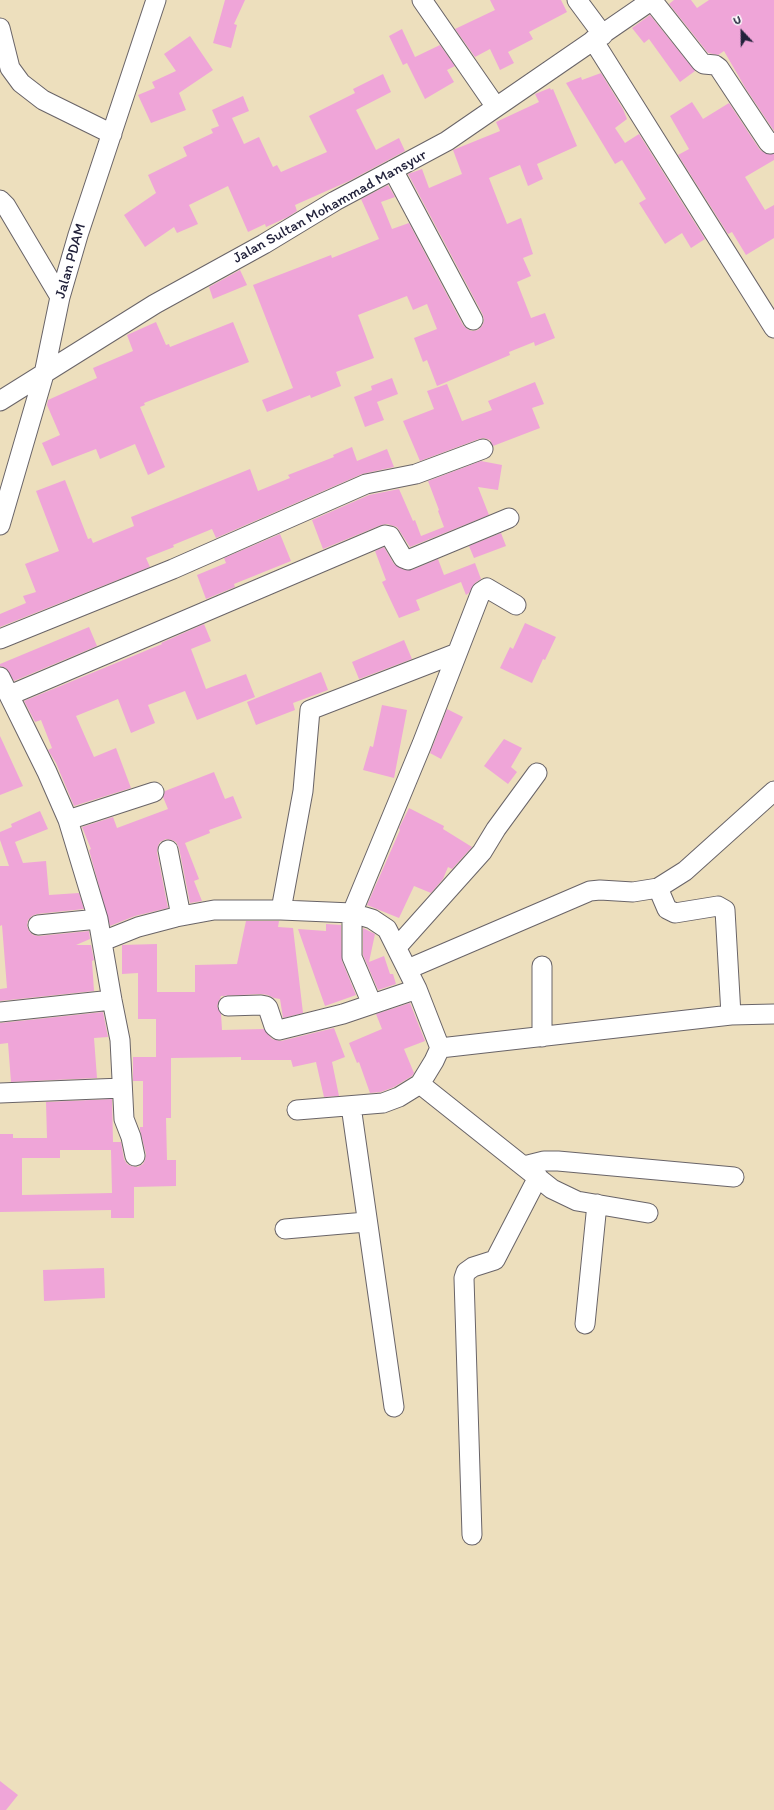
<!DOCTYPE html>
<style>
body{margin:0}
#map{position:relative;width:774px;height:1810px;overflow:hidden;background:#eddfbd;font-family:Itim,sans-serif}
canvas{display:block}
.north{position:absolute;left:722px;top:12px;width:40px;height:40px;-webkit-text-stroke:3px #fff;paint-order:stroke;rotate:338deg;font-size:11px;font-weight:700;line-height:16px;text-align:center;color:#22223b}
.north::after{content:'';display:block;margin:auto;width:14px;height:18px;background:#22223b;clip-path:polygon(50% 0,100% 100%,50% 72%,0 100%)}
</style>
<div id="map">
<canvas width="774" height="1810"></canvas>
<div class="north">U</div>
</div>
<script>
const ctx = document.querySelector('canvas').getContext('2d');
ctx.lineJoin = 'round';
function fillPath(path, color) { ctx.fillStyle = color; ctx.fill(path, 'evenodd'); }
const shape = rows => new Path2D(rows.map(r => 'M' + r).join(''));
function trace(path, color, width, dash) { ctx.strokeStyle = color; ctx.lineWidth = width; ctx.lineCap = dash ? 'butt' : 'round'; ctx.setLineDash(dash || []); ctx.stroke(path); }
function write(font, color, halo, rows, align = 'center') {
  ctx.font = font + ' Itim,sans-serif'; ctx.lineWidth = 3; ctx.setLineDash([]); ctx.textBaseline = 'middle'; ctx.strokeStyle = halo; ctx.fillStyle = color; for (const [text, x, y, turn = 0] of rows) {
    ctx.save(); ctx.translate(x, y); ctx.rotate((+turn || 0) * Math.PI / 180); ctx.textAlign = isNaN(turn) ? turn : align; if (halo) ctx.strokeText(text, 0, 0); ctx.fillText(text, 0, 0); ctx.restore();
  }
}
fillPath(shape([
 [225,0,245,0,234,24,237,25,231,48,213,43],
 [490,0,561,0,567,12,529,32,533,39,508,52,514,63,500,70,490,49,475,57,455,29,495,10],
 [674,0,691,0,697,8,709,0,774,0,774,131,746,89,724,51,718,55,708,53,669,4],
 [650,15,695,71,680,82,649,39,644,43,632,28],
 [402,29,415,57,440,45,455,66,447,70,454,82,425,99,407,63,403,65,389,36],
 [190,36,213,70,179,93,186,110,151,123,138,95,155,88,152,82,176,71,164,54],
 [601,73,623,109,627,119,615,128,625,143,639,134,705,239,691,248,682,233,665,244,639,203,646,199,622,160,615,164,566,83,581,77,582,80],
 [383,74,391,92,356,110,376,150,399,138,405,151,349,181,295,205,297,211,288,217,266,227,265,224,248,232,228,186,189,205,198,224,177,233,174,227,145,247,124,215,156,193,148,175,187,156,183,147,213,133,211,129,219,126,212,110,243,96,249,111,232,118,244,144,259,137,273,167,277,165,281,172,327,152,309,116,355,93,353,89],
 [550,88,551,90,553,89,577,146,537,164,543,179,528,186,520,165,489,178,507,224,521,218,533,254,523,258,531,276,517,282,531,318,545,313,555,338,535,346,534,342,509,352,510,355,437,386,427,360,423,362,414,338,437,329,427,304,413,310,407,296,358,315,374,358,336,372,341,386,311,398,310,395,267,412,262,400,293,388,253,285,331,255,332,258,379,239,361,199,388,185,395,197,381,202,392,229,409,223,463,325,467,329,472,331,478,330,482,326,484,321,483,315,408,174,422,169,429,188,462,174,453,150,500,131,496,122,539,102,535,94],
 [692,102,703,119,729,103,760,150,767,154,774,154,774,160,745,177,765,210,774,205,774,238,746,255,732,232,728,234,678,155,689,149,670,116],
 [240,270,247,285,213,299,209,287],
 [156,322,166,345,169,344,170,347,233,322,249,362,144,403,145,405,140,407,165,467,148,475,135,444,100,459,96,449,52,466,42,443,60,435,47,405,48,400,97,378,93,368,133,351,127,335],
 [392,378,398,394,377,402,384,420,365,427,354,397,372,390,371,386],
 [535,382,544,404,532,408,540,428,493,446,490,440,484,438,479,439,420,461,403,421,434,409,427,391,447,384,462,421,492,410,488,401],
 [352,447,357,461,387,449,394,467,362,474,216,538,212,529,173,545,174,547,146,558,150,567,0,627,0,614,26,603,23,596,36,592,25,564,59,551,36,491,65,480,88,539,91,538,93,543,134,526,131,517,250,469,258,491,290,478,288,475,334,457,333,455],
 [481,461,502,465,498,490,478,487,489,515,410,547,397,527,387,524,381,525,323,549,312,520,369,495,399,489,413,521,415,520,421,536,444,527,438,511,439,510,428,481],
 [501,533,506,546,474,558,469,546],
 [280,534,291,561,234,584,235,587,206,599,197,575,226,563,224,558],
 [384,547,394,564,404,570,412,570,438,559,444,575,475,563,481,579,475,583,469,593,466,595,461,582,416,600,420,610,399,618,382,582,386,580,375,551],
 [525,623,556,637,545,660,543,659,532,683,500,668,510,647,513,649],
 [204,624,211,641,191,649,206,689,246,674,255,697,197,720,185,691,148,705,155,723,131,733,118,699,76,716,94,757,116,748,131,788,74,806,56,763,48,750,52,748,41,720,35,722,24,701,162,644,161,643],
 [89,627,97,646,14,681,6,668,0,666,0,664],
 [404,640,412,659,359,679,352,662],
 [321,672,328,690,293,703,295,710,256,725,247,702],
 [382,705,407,710,394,778,363,770,370,746,373,747],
 [447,709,463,717,441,759,430,753],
 [0,736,23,786,0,795],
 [504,739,522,748,511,767,517,772,508,784,484,766],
 [214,772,225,799,233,796,242,818,209,830,210,833,185,843,199,879,194,881,202,901,190,903,179,848,176,842,172,840,166,839,160,842,158,846,157,852,168,908,135,916,110,926,89,850,91,849,82,827,113,817,117,828,168,809,163,797,165,791],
 [409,808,444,826,443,829,472,847,452,869,448,867,443,879,431,893,414,886,399,918,367,905,400,830,399,828],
 [40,811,48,829,15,842,23,863,46,861,49,895,79,893,84,909,37,914,32,916,28,920,27,926,29,931,33,935,39,936,89,931,90,939,76,945,91,945,94,960,92,961,94,991,0,1001,0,989,7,988,2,925,0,926,0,866,9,866,0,840,0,832,12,827,11,824],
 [246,921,279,921,278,927,293,928,303,1013,283,1018,280,999,274,998,268,995,261,994,221,996,217,1006,221,1014,222,1030,264,1029,272,1039,281,1041,334,1028,345,1057,332,1062,339,1096,324,1097,316,1062,293,1067,291,1060,241,1060,241,1057,171,1058,171,1118,166,1118,167,1160,176,1160,176,1186,134,1187,134,1218,111,1218,111,1210,0,1212,0,1134,13,1134,13,1138,47,1138,46,1102,112,1099,113,1142,121,1142,124,1159,127,1164,131,1166,138,1167,143,1164,145,1160,146,1154,140,1130,140,1127,143,1127,143,1081,133,1081,133,1057,156,1057,156,1019,138,1019,138,973,122,974,122,945,157,944,157,992,195,992,195,965,237,964],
 [60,1150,111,1150,112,1193,22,1195,22,1158,60,1158],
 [326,924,341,925,342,961,356,995,325,1006,298,929,326,931],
 [363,928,375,934,369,962,384,956,390,974,393,974,396,984,378,990,363,955],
 [410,1003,425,1041,404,1049,414,1073,412,1076,394,1087,381,1092,370,1093,359,1062,357,1063,349,1043,382,1029,376,1014],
 [103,1012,108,1037,94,1038,97,1078,11,1082,8,1043,0,1044,0,1023],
 [104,1268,105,1298,44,1301,43,1270],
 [0,1781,18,1795,6,1810,0,1810]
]), '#efa5d8');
const minor = shape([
 [422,0,496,107],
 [577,0,603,35],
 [652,0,701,62,704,64,715,65,719,68,768,142,770,144,774,143],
 [0,28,10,68,21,83,43,100,112,134],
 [593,40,774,328],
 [393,170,473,320],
 [0,200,6,206,60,297],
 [0,401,155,304,264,244,335,201,447,141,652,0],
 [0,525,44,374,60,297,78,235,156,0],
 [0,639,173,569,366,484,416,474,483,449],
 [0,677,47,772,68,820,98,919,112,1000,120,1040,124,1119,131,1137,135,1156],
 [10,695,385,535,390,536,403,558,408,560,509,518],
 [68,820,154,792],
 [168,850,181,916],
 [658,888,667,909,675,913,718,906,725,910,731,1015],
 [281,910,303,791,310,710,457,653],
 [38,925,98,919],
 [103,941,138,927,176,917,214,910,281,910,352,913,372,919,387,929,417,989,440,1048,434,1061,420,1084,399,1097,383,1103,297,1110],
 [397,947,482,852,496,829,537,773],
 [542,966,542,1037],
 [408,969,590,891,600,890,633,892,658,888,685,871,774,791],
 [372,1004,352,957,352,913,422,744,481,592,487,588,516,605],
 [228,1006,261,1005,266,1006,268,1008,274,1026,279,1030,343,1014,417,989],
 [0,1012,112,1000],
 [440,1048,731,1015,774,1014],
 [420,1084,552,1189,577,1201,648,1213],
 [0,1093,122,1088],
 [351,1106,394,1407],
 [524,1166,544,1161,558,1161,734,1177],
 [285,1229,366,1222],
 [585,1324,597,1204],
 [472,1535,464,1278,466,1272,473,1267,495,1260,538,1177]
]);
trace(minor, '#696468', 21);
trace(minor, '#fff', 19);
write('15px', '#22223b', '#fff', [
 ["Jalan Sultan Mohammad Mansyur",330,207,-29],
 ["Jalan PDAM",71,261,-74]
]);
</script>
